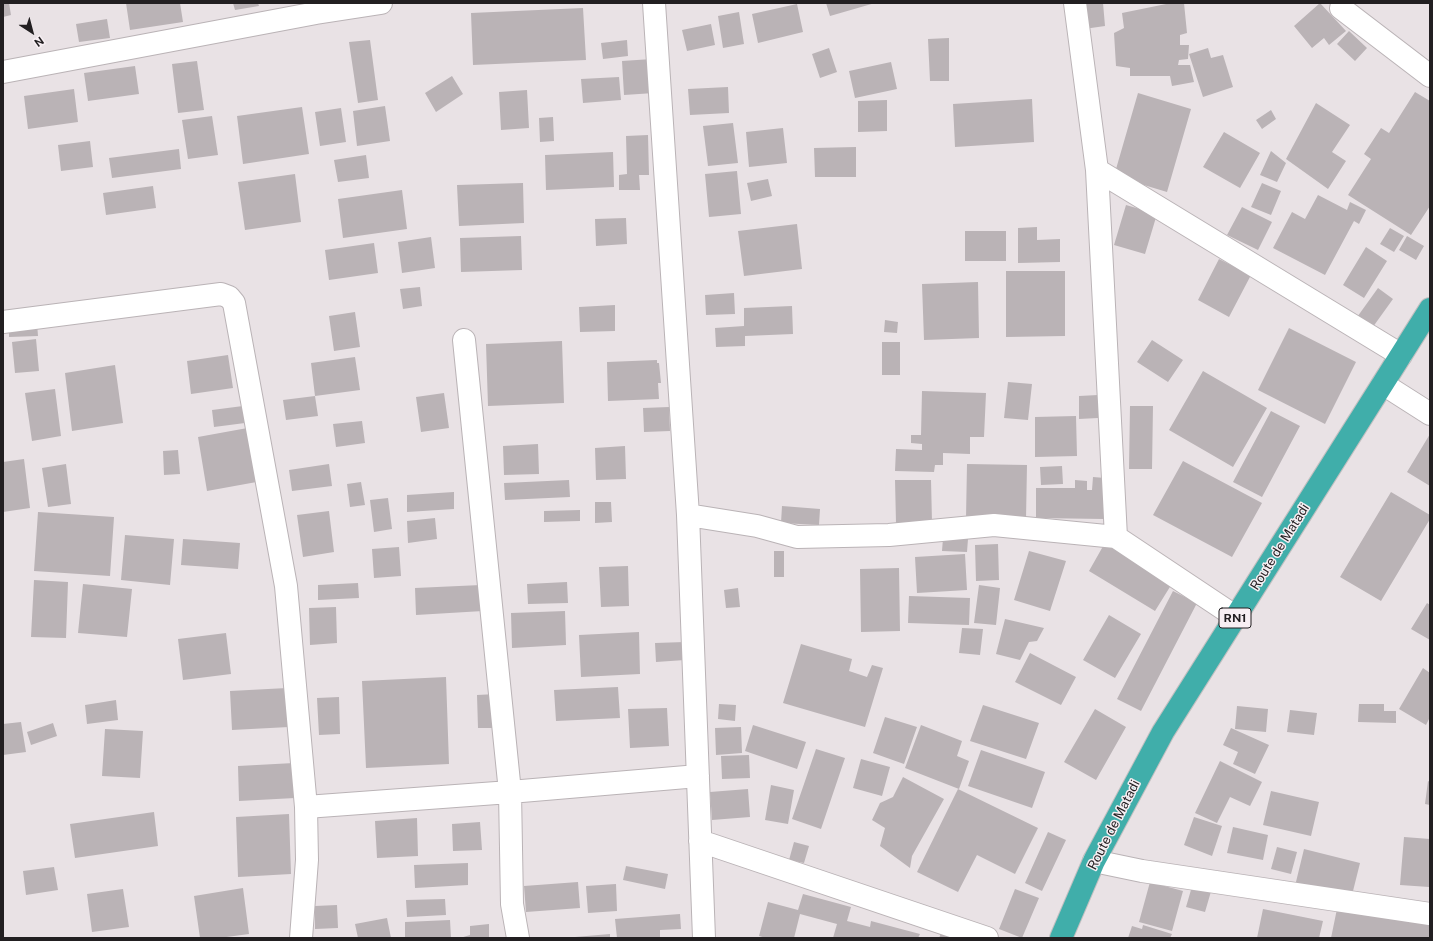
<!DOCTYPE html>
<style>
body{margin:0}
#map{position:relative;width:1433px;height:941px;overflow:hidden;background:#e9e2e5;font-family:"Public Sans",sans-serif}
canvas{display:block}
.frame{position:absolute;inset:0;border:4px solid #221f21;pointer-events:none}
.north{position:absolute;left:12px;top:12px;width:40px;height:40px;-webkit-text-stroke:3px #f7eff3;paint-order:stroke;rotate:144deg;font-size:11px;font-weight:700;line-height:16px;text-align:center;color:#221f21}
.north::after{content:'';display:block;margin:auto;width:14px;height:18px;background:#221f21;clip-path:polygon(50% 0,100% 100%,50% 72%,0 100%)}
</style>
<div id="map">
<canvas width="1433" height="941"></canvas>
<div class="frame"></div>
<div class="north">N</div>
</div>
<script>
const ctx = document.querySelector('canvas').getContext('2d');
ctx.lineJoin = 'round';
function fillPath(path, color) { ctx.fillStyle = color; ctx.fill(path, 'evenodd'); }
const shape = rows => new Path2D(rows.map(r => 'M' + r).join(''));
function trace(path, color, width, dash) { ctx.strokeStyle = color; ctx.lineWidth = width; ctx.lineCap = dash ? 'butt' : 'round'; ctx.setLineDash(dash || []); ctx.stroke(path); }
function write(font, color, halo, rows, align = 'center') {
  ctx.font = font + ' "Public Sans",sans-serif'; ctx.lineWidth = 3; ctx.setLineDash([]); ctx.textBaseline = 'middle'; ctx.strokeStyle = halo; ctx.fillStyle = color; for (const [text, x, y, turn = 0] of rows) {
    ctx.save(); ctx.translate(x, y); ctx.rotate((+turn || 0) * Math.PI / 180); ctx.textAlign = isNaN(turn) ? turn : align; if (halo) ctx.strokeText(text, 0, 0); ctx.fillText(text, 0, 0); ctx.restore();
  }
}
fillPath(shape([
 [3,3,9,3,11,15,3,17],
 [126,3,180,3,183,22,130,30],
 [233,3,258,3,259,6,235,10],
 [826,3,875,3,830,16],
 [1103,3,1105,26,1084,29,1082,4],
 [1171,3,1184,3,1187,33,1180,35,1180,45,1189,45,1188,59,1179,60,1178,65,1190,65,1194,82,1172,86,1170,76,1130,76,1130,68,1116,66,1114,33,1124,28,1122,13],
 [1320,3,1346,31,1329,45,1324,38,1312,48,1294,26],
 [797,4,803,32,758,43,752,14],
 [583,8,586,60,473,65,471,13],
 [739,12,744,44,723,48,718,16],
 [107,19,110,38,79,42,76,24],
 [711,24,715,45,687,51,682,30],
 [1349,31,1367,48,1355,61,1337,44],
 [949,38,949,81,930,81,928,39],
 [370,40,378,100,358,103,349,42],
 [627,40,628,56,603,59,601,43],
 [829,48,837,72,820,78,812,54],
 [1208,48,1211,58,1223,55,1233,87,1203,97,1189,54],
 [652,59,654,93,624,95,622,61],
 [197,61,204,110,178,113,172,64],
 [891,62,897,89,855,98,849,71],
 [135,66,139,94,88,101,84,73],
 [452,76,463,94,436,112,425,93],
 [619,77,621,100,583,103,581,79],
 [728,87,729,113,690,115,688,89],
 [74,89,78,122,28,129,24,96],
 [527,90,529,128,501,130,499,92],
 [1415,92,1430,101,1430,206,1411,235,1348,195,1371,159,1364,154,1381,128,1389,133],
 [1138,93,1191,109,1167,192,1114,176],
 [1032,99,1034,142,955,147,953,104],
 [887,100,887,131,858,132,858,101],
 [1316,103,1350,125,1332,152,1346,161,1328,189,1286,159],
 [385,106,390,141,357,146,353,111],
 [302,107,309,154,243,164,237,116],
 [341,108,346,142,320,146,315,112],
 [1271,110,1276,119,1262,129,1256,120],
 [212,116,218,155,188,159,182,120],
 [553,117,554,141,540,142,539,118],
 [733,123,738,163,708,166,703,126],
 [783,128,787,163,749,167,746,132],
 [1224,132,1260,153,1240,188,1203,167],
 [648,135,649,175,639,175,640,190,619,190,619,175,627,174,626,136],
 [90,141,93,167,61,171,58,145],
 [856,147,856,177,815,177,814,148],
 [179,149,181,169,112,178,109,158],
 [1271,151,1286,163,1277,182,1260,175],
 [613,152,614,187,546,190,545,155],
 [366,155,369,178,338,182,334,160],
 [737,171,741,214,709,217,705,174],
 [295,174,301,222,245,230,238,182],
 [768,179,772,196,751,201,747,183],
 [523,183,524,223,459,226,457,185],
 [1262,183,1281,191,1271,215,1251,207],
 [153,186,156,208,106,215,103,193],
 [402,190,407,229,343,238,338,199],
 [1318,195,1347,210,1350,202,1366,210,1359,224,1354,221,1325,275,1273,248,1292,212,1305,219],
 [1126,205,1157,214,1145,254,1114,245],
 [1242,207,1272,222,1258,250,1227,235],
 [626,218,627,244,596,246,595,219],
 [797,224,802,269,744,276,738,231],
 [1037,227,1037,240,1060,239,1060,262,1018,263,1018,228],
 [1390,228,1404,236,1394,252,1380,244],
 [965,231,1006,231,1006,261,965,261],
 [521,236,522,270,461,272,460,238],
 [1407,236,1424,246,1416,260,1399,250],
 [431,237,435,268,402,273,398,242],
 [374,243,378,273,329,280,325,250],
 [1366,247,1387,261,1364,298,1343,285],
 [1219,259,1251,275,1229,317,1198,300],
 [1006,271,1065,271,1065,336,1006,337],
 [978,282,979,338,924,340,922,284],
 [420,287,422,306,403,309,400,289],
 [1378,288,1393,299,1370,331,1355,320],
 [734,293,735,314,706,315,705,295],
 [615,305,615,331,580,332,579,307],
 [792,306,793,334,745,336,745,346,716,347,715,328,744,326,744,308],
 [355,312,360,347,334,351,329,316],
 [885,320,898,322,897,333,884,332],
 [37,323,38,336,9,337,9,325],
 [1289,328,1356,362,1325,424,1258,390],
 [36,339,39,371,15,373,12,342],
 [1152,340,1183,360,1168,382,1137,362],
 [562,341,564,403,488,406,486,344],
 [882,342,900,342,900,375,882,375],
 [228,355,233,388,191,394,187,361],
 [355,357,360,390,315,396,311,363],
 [657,360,657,363,659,363,661,383,658,383,659,399,608,401,607,362],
 [115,365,123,423,72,431,65,373],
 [1203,371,1267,408,1233,467,1169,430],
 [1008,382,1032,384,1028,420,1004,418],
 [55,389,61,436,32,441,25,393],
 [922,391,986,393,984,437,970,437,970,454,943,453,943,465,935,465,934,472,895,471,896,449,922,450,922,444,911,443,911,435,921,435],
 [444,393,449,428,421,432,416,397],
 [1098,395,1098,418,1079,419,1079,396],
 [315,396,318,416,286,420,283,400],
 [243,406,245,423,214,427,212,410],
 [1130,406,1153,406,1152,469,1129,469],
 [669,407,670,431,644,432,643,408],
 [1271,411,1300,426,1262,497,1233,482],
 [1076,416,1077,456,1035,457,1035,417],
 [362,421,365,443,336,447,333,424],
 [253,427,262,481,207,491,198,437],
 [1430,434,1430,486,1407,472],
 [538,444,539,474,504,475,503,446],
 [625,446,626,479,596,480,595,448],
 [178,450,180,474,164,475,163,451],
 [24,459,30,508,3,512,3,462],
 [1183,461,1262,503,1232,557,1153,515],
 [66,464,71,504,48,507,42,468],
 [329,464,332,486,292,491,289,470],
 [967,464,1027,465,1026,519,966,518],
 [1062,466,1063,484,1041,485,1040,467],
 [1093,477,1105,478,1104,519,1036,518,1036,488,1075,488,1075,480,1087,481,1087,490,1092,490],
 [569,480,570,497,505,500,504,483],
 [895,480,931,480,932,522,896,523],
 [361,482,365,505,350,507,347,484],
 [454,492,454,509,407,512,407,495],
 [1391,492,1430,515,1430,519,1381,601,1340,577],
 [388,498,392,529,374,532,370,500],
 [595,502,611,502,612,522,595,523],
 [782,506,820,509,819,525,781,523],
 [580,510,580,521,544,522,544,511],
 [329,511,334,552,303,557,297,515],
 [38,512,114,517,110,576,34,571],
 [435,518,437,539,408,543,407,521],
 [125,535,174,539,170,585,121,580],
 [943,538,968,539,967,552,942,551],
 [183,539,240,543,238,569,181,565],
 [1106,541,1173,582,1155,611,1089,571],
 [998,544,999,580,976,581,975,545],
 [399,547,401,576,374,578,372,549],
 [774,551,784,551,784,577,774,577],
 [1029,551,1066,561,1050,611,1014,600],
 [965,554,967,590,917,593,915,557],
 [628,566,629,606,601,607,599,567],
 [899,568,900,631,861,632,860,569],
 [34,580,68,582,66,638,31,637],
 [567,582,568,603,528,604,527,584],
 [358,583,359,598,318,600,318,585],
 [83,584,132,589,127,637,78,633],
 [481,585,483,611,416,615,415,588],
 [979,585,1000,588,996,625,974,623],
 [738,588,740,607,726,608,724,590],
 [1173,591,1197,603,1141,711,1117,699],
 [909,596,970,598,969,625,908,623],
 [1427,603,1430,605,1430,640,1411,629],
 [336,607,337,643,310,645,309,608],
 [565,611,566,645,512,648,511,613],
 [1109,615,1141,634,1115,678,1083,660],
 [1005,619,1044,628,1037,641,1029,642,1020,660,996,654],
 [962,628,983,629,980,655,959,653],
 [639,632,640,674,581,677,579,635],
 [226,633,231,674,183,680,178,639],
 [685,642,685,660,656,662,655,643],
 [801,644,852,659,849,671,867,677,872,665,883,668,865,727,783,703],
 [1030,653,1076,677,1061,705,1015,682],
 [1423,668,1430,673,1430,717,1426,725,1399,709],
 [446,677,449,764,366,768,362,681],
 [618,687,620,718,556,721,554,690],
 [287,688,289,727,232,730,230,691],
 [496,694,497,728,478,728,477,695],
 [339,697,340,734,319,735,317,698],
 [116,700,118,720,87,724,85,705],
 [719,704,736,705,735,721,718,719],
 [1359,704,1384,704,1384,711,1396,711,1396,723,1358,722],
 [983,705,1039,723,1026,759,970,741],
 [1237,706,1268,709,1266,732,1235,729],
 [667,708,669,746,630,748,628,709],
 [1095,709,1126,727,1096,780,1064,762],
 [1290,710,1317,713,1314,735,1287,732],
 [885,717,917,727,904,764,873,753],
 [21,722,26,752,3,755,3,724],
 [53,723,57,736,31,745,27,732],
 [753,725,806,742,797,769,745,751],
 [921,725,962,741,957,756,969,761,959,789,905,768],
 [741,727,742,753,716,755,715,728],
 [1231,728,1269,745,1255,774,1233,764,1238,752,1223,745],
 [105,729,143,731,140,778,102,776],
 [816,749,845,758,821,829,792,819],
 [981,750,1045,772,1032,808,968,786],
 [749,755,750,778,722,779,721,756],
 [861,759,890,767,882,796,853,788],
 [1220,761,1262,782,1250,806,1230,797,1217,823,1195,813],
 [294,763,295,798,239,801,238,766],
 [903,777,944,799,912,856,910,868,880,846,885,828,872,820,880,803,893,797],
 [1428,781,1430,782,1430,805,1425,804],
 [771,785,794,790,788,824,765,820],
 [748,789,750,817,712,820,710,792],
 [958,789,1038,828,1015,874,977,855,958,892,917,872],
 [1271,791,1319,802,1311,836,1263,825],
 [154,812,158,846,75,858,70,824],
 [289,814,291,874,238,877,236,817],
 [1194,817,1222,826,1212,856,1184,845],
 [417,818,418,856,377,858,375,821],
 [480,822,482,850,453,851,452,824],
 [1233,827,1268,835,1263,860,1227,853],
 [1048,832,1066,840,1042,891,1025,883],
 [1404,837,1430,839,1429,887,1400,885],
 [794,842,809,846,804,863,789,860],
 [1277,847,1297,852,1291,874,1271,869],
 [1304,849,1360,863,1351,899,1295,886],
 [468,863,468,885,415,888,414,865],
 [626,866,668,874,665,889,623,880],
 [54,867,58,890,26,895,23,871],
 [578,882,580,908,526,912,524,886],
 [1150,882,1183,891,1172,931,1139,922],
 [1193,883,1212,888,1205,912,1186,907],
 [616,884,617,911,588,913,586,886],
 [243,888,249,934,219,938,200,938,194,896],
 [123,889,129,927,92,932,87,894],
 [1015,889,1039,898,1022,938,999,929],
 [803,894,851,907,847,921,870,927,871,921,920,934,918,938,833,938,837,924,800,914,794,938,766,938,759,936,768,902,798,910],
 [445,899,446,915,407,917,406,900],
 [1338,904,1430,922,1430,938,1331,938],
 [337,905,338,928,315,929,315,906],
 [1263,909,1323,921,1319,938,1257,938],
 [680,914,681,929,660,930,660,938,617,938,615,919],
 [387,918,391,938,358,938,355,924],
 [450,920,451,938,405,938,405,922],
 [489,924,489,938,460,938,470,935,470,926],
 [1143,925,1172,934,1170,938,1128,938,1132,926,1142,929],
 [943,929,966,938,939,938],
 [610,934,610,938,575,938,575,937]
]), '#bab3b6');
const minor = shape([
 [654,3,688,515,704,938],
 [1075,3,1097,170,1116,537],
 [1341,8,1430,76],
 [3,72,316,13,381,3],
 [1097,170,1401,355],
 [3,322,221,294,229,297,234,303,286,586,306,807,307,860,301,938],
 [464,340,510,792,512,904,518,938],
 [1383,384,1430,414],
 [688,515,757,526,797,537,889,535,994,525,1116,537,1236,617],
 [306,807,510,792,698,776],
 [700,841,987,938],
 [1094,861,1142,871,1430,914]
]);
const trunk = shape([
 [1061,938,1094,861,1163,732,1430,309]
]);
trace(minor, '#bab3b6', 24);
trace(trunk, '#c1c0c1', 24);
trace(minor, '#fff', 22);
trace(trunk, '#40aeaa', 22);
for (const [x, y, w] of [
 [1235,618,32]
]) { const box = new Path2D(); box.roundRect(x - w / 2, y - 10, w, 20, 3); ctx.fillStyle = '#f7eff3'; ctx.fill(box); trace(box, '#221f21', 1); }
write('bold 12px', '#221f21', null, [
 ["RN1",1235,618]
]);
write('13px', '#221f21', '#f7eff3', [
 ["Route de Matadi",1280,547,-58],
 ["Route de Matadi",1114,825,-63]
]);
</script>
